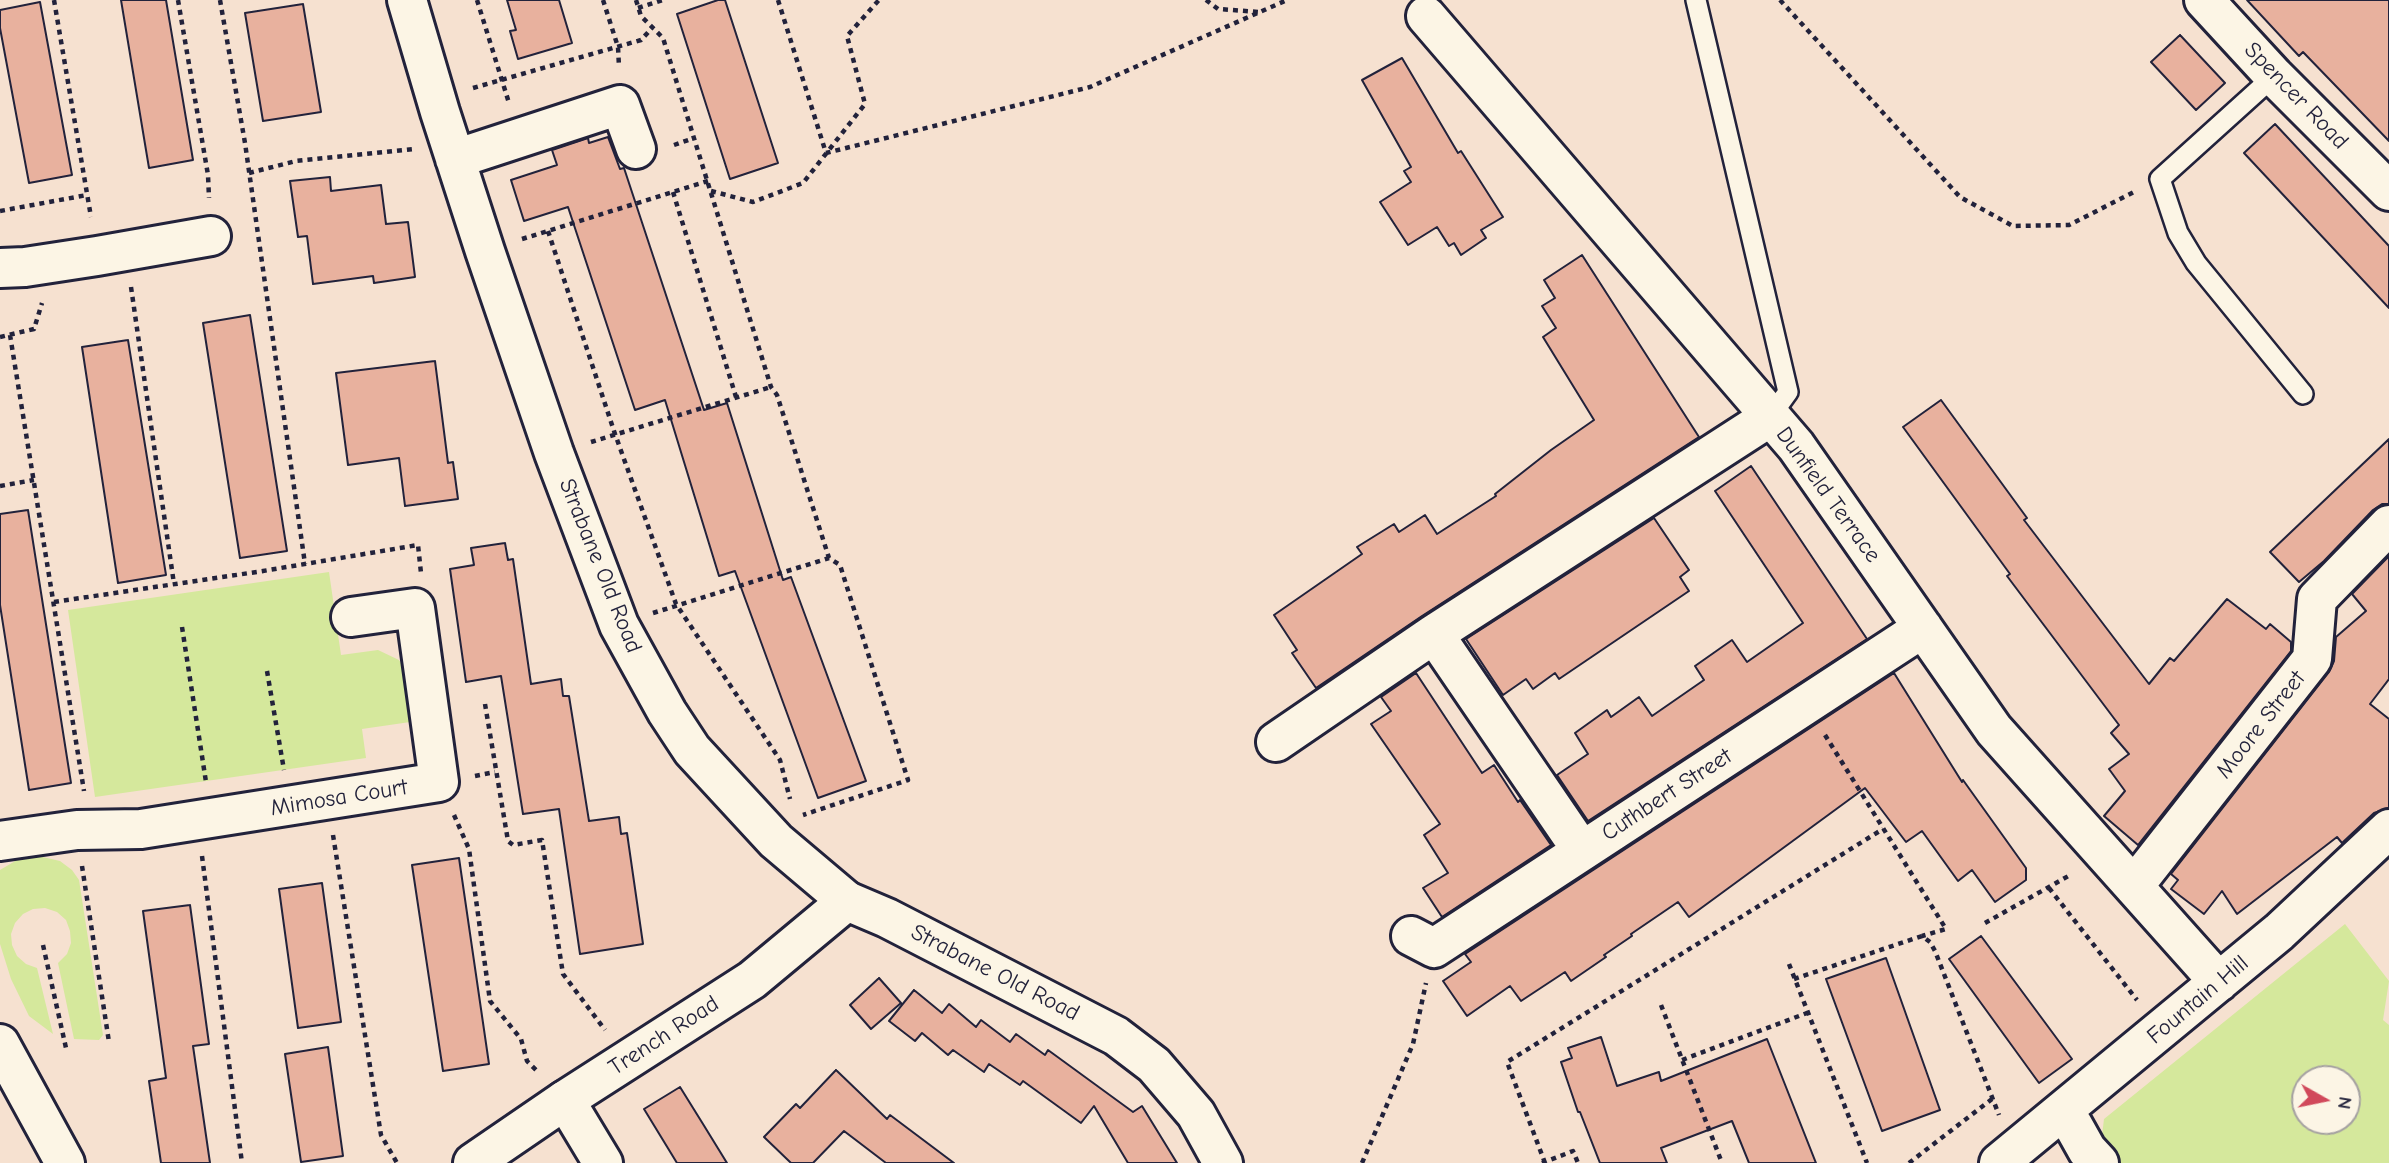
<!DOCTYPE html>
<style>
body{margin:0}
#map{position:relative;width:2389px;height:1163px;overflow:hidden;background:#f6e1d0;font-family:"Comic Neue",sans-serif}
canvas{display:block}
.north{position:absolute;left:2291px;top:1065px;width:70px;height:70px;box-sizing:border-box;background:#fcf5e5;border:2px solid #a5a1a1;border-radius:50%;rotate:99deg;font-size:19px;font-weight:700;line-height:28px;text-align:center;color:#22223b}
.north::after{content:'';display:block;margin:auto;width:24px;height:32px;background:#d1495b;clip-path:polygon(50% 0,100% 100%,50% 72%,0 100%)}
</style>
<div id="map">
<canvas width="2389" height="1163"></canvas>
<div class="north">N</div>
</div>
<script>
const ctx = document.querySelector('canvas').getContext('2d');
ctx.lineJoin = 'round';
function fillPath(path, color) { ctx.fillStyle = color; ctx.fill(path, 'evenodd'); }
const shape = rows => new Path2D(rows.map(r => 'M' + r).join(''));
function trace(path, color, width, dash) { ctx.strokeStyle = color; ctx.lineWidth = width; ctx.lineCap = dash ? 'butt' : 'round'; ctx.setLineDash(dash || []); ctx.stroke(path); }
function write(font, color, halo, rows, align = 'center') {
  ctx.font = font + ' "Comic Neue",sans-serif'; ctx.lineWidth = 6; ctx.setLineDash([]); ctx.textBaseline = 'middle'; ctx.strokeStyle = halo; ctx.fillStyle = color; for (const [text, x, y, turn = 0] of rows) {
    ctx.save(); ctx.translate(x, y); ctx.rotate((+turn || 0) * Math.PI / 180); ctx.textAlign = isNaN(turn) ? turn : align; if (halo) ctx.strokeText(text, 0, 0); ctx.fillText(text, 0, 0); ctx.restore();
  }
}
fillPath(shape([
 [329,572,341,655,378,650,399,660,410,676,417,721,362,729,366,758,95,797,68,610],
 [34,855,60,861,72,870,79,880,103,1035,99,1040,74,1039,58,963,67,954,71,943,70,931,66,920,57,912,45,908,33,909,23,914,15,923,11,934,12,945,17,956,26,964,37,968,53,1034,29,1016,11,979,0,944,0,870,22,857],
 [2345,924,2389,981,2383,1020,2389,1025,2389,1163,2112,1163,2100,1152,2104,1119],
 [2305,1079,2347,1079,2347,1121,2305,1121]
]), '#d5e89c');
const building = shape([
 [121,0,166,0,193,160,149,168,121,0],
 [507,0,559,0,572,43,518,59,510,31,516,30,507,0],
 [718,0,725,0,778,163,730,179,677,14,718,0],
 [2247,0,2389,0,2389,141,2303,52,2299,56,2247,0],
 [40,2,72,175,29,183,0,28,0,10,40,2],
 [303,4,321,112,263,121,245,13,303,4],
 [2180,35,2225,83,2196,110,2151,62,2180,35],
 [1402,58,1458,153,1461,151,1503,217,1481,230,1486,238,1461,255,1454,243,1449,246,1437,227,1408,245,1380,202,1411,182,1404,171,1411,167,1362,80,1402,58],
 [2275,124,2389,246,2389,308,2244,153,2275,124],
 [608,137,620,169,624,168,704,410,727,403,783,580,791,577,866,781,818,798,735,571,719,576,665,400,635,410,568,207,524,221,511,180,557,165,552,150,588,138,589,143,608,137],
 [330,177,331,191,381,185,386,224,408,222,415,277,374,283,373,276,313,284,307,236,298,237,290,181,330,177],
 [1582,255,1699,437,1422,616,1316,688,1292,653,1297,650,1274,615,1362,554,1357,547,1394,524,1399,532,1425,515,1437,534,1496,496,1495,494,1551,450,1594,420,1543,337,1556,328,1542,306,1555,298,1544,280,1582,255],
 [250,315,287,551,240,558,203,323,250,315],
 [128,340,166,575,118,583,82,347,128,340],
 [435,361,448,463,453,462,458,499,405,506,399,458,348,465,336,373,435,361],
 [1941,400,2027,518,2024,520,2149,684,2170,658,2174,661,2227,599,2266,629,2270,624,2291,642,2291,651,2138,845,2104,816,2125,791,2109,769,2129,754,2111,733,2119,725,2007,576,2010,574,1903,427,1941,400],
 [2389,439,2389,504,2382,504,2373,510,2324,561,2299,582,2270,552,2389,439],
 [1751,466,1867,639,1588,821,1557,775,1588,754,1575,733,1607,710,1611,717,1639,697,1652,716,1704,680,1695,666,1732,640,1747,662,1803,623,1715,491,1751,466],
 [28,510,71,783,29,790,0,605,0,514,28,510],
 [1654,518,1689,570,1680,577,1689,591,1559,679,1555,673,1533,689,1526,679,1503,695,1466,639,1654,518],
 [505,543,508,560,513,559,531,684,561,679,563,696,569,696,589,821,619,817,621,834,627,833,643,944,580,954,559,809,523,814,501,676,466,682,450,569,474,565,471,548,505,543],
 [2389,556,2389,679,2370,704,2389,719,2389,808,2374,813,2342,843,2337,837,2237,914,2222,891,2204,914,2171,889,2178,880,2171,874,2329,672,2334,661,2336,637,2366,611,2352,594,2389,556],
 [1416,673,1482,773,1494,765,1518,802,1520,800,1551,845,1442,917,1423,888,1448,873,1424,835,1440,824,1371,724,1391,711,1381,697,1416,673],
 [1894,673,1962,782,1963,780,2026,868,2026,880,1995,902,1972,870,1958,881,1922,831,1906,842,1865,788,1689,917,1678,902,1631,934,1632,936,1604,955,1606,957,1571,981,1565,972,1521,1001,1510,986,1467,1016,1443,981,1471,962,1465,954,1894,673],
 [459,858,489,1064,443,1071,412,865,459,858],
 [322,883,341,1022,298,1028,279,889,322,883],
 [190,905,209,1044,193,1046,210,1163,161,1163,149,1081,166,1078,143,911,190,905],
 [1981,936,2072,1059,2039,1083,1949,959,1981,936],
 [1886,958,1940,1110,1882,1131,1826,979,1886,958],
 [879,978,901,1003,871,1029,850,1005,879,978],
 [914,990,942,1013,949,1004,976,1027,981,1020,1010,1042,1016,1034,1045,1055,1048,1050,1133,1112,1142,1106,1177,1163,1128,1163,1094,1106,1081,1123,1023,1081,1020,1085,989,1064,984,1072,953,1050,948,1055,922,1033,915,1041,889,1021,914,990],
 [1601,1037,1617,1086,1659,1072,1661,1081,1767,1039,1816,1163,1749,1163,1732,1121,1661,1148,1667,1163,1600,1163,1580,1112,1578,1112,1561,1062,1572,1058,1568,1048,1601,1037],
 [328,1047,343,1156,301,1162,285,1054,328,1047],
 [836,1070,887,1119,890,1115,954,1163,886,1163,844,1131,813,1163,791,1163,764,1137,796,1104,800,1108,836,1070],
 [680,1087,703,1124,727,1163,677,1163,644,1109,680,1087]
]);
fillPath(building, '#e8b19e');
trace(building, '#22223b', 2);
const lane = shape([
 [1696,0,1788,392,1770,417],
 [2274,76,2160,179,2178,233,2196,263,2303,394]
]);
const street = shape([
 [407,0,440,112,485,251,554,453,619,625,667,712,692,750,776,841,847,901],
 [2204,0,2274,76,2389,191],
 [1426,16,1796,446,1994,730,2219,982],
 [455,159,620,105,636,149],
 [0,268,25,267,97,256,211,236],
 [1434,634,1582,851],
 [1276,742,1434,634,1770,417],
 [0,841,77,830,141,829,439,782,415,608,351,617],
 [2134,886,2312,659,2317,599,2389,525],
 [1411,936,1434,948,1923,628],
 [0,1044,65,1163],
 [565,1100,603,1163],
 [2062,1113,2073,1125,2087,1150,2099,1163],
 [1999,1163,2279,932,2389,829]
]);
const secondary = shape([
 [473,1163,565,1100,752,980,847,901,887,918,1116,1036,1154,1065,1196,1114,1223,1163]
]);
trace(lane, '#22223b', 24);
trace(street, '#22223b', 44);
trace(secondary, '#22223b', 44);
trace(shape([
 [54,0,91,217],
 [178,0,208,175,209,198],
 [220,0,245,143,305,564],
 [477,0,509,103],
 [603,0,618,47,619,67],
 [636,0,641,16,663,38,771,387,777,395,829,558,840,565,908,780,803,815],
 [778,0,826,153,1090,87,1287,0],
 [1206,0,1218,9,1259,12],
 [1780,0,1960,197,2013,226,2069,225,2134,192],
 [638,8,663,0],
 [473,88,641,40,652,28],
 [674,145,694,138],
 [249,173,296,161,414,149],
 [711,191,753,202,803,183,865,104,847,36,879,0],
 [673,192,736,397],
 [0,211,87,195],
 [548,231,615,434,676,604,780,760,790,799],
 [522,239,708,181],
 [131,287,174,584],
 [10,335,84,791],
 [0,337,34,329,42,303],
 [591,442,771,387],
 [0,486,34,480],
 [54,602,263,571,418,545,421,573],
 [653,613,829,558],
 [182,627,206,782],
 [267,671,284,770],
 [485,704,508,841,513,845,542,840,563,974,605,1030],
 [1825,735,1946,929,1922,936],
 [475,776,495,772],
 [454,815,469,849,490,1001,521,1039,527,1061,538,1072],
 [333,835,381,1135,397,1163],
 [202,856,242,1163],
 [82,866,109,1042],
 [2049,888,2137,1000],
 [1985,923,2072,874],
 [43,945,66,1048],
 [1789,964,1867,1163],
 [1794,979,1922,936,1930,942,1935,951,1999,1115],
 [1661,1005,1722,1163],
 [1682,1060,1807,1013],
 [1362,1163,1413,1044,1426,983],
 [1542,1163,1573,1151,1578,1163],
 [1545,1163,1507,1062,1883,829],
 [1909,1163,1992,1099]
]), '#22223b', 4.5, [5, 5]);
trace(lane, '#fcf5e5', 19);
trace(street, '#fcf5e5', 38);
trace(secondary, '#fcf5e5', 38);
write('23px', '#22223b', '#fcf5e5', [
 ["Spencer Road",2296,96,46],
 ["Dunfield Terrace",1828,495,54],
 ["Strabane Old Road",600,566,68],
 ["Moore Street",2261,725,-52],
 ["Cuthbert Street",1667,795,-33],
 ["Mimosa Court",339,798,-9],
 ["Strabane Old Road",995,973,27],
 ["Fountain Hill",2198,1000,-40],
 ["Trench Road",664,1036,-33]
]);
</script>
